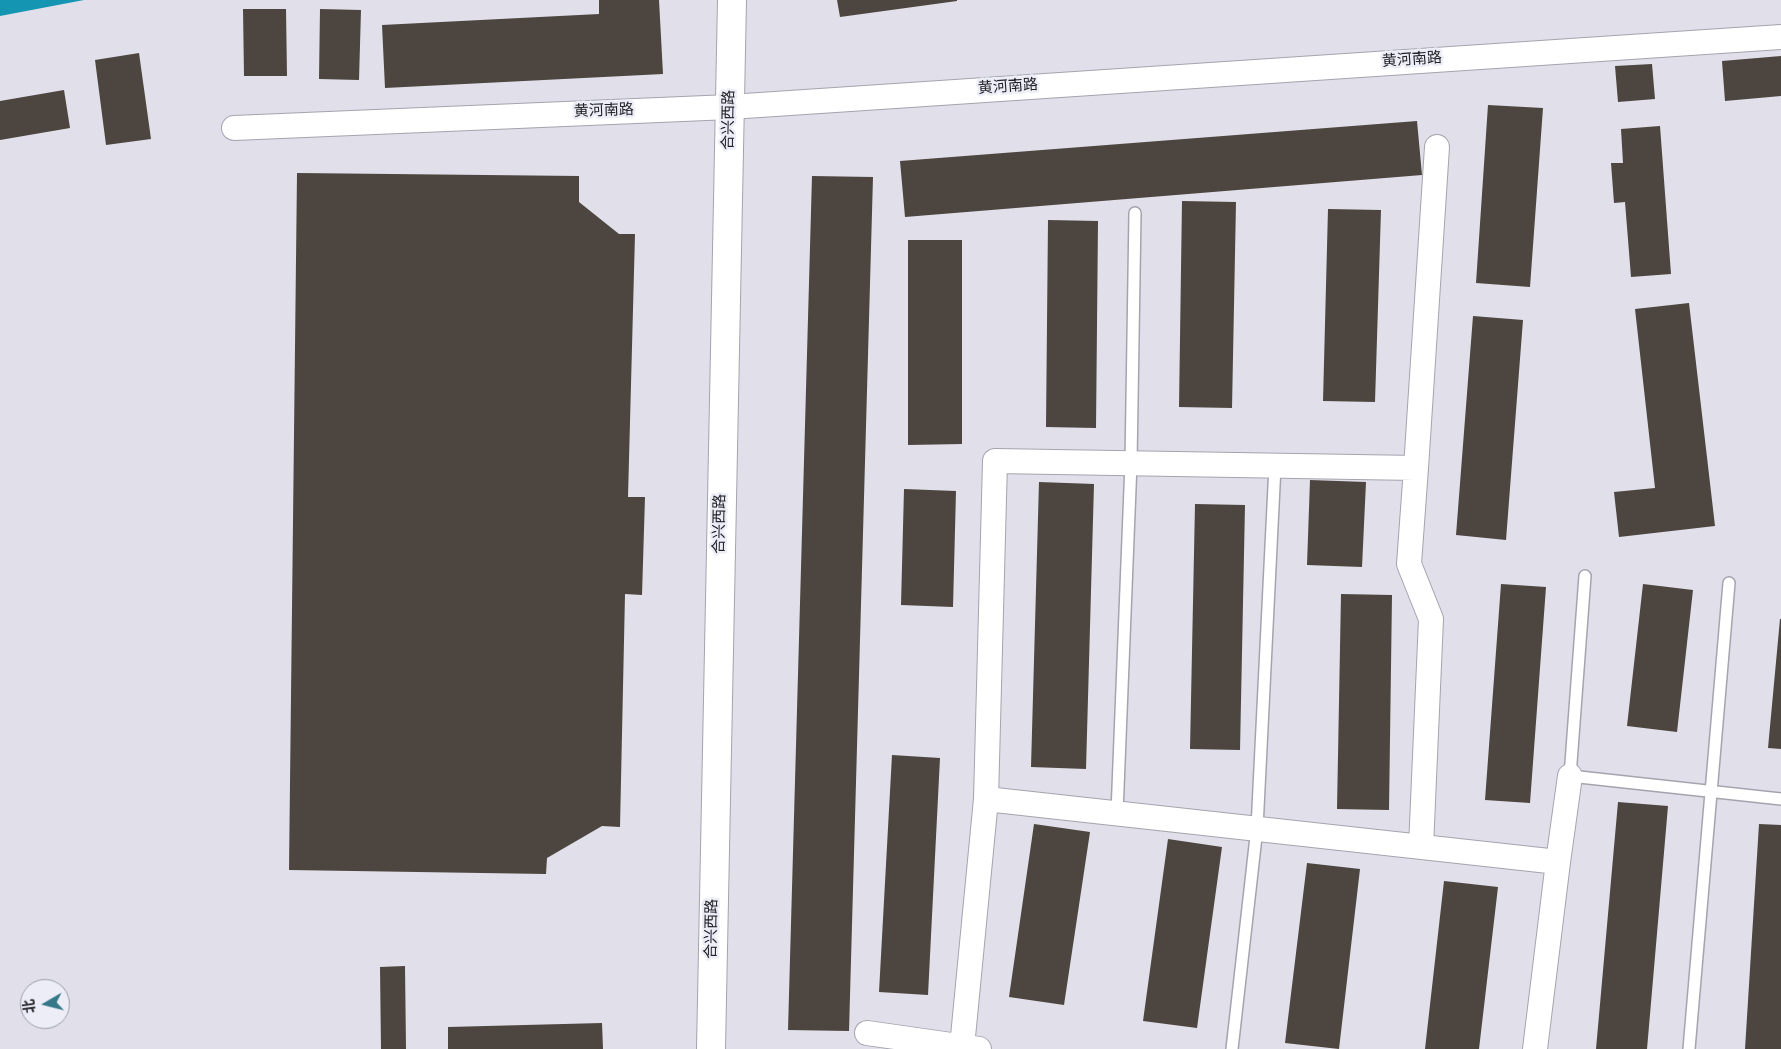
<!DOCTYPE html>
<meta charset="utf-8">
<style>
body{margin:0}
#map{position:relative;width:1781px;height:1049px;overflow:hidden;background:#e0dfea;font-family:Overpass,"Noto Sans SC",sans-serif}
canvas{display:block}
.north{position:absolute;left:20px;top:979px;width:50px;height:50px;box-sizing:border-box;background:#ededf8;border:1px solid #9c9ca4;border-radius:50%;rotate:262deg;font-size:14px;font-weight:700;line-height:20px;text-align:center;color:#222226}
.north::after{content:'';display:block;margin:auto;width:18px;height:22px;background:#357988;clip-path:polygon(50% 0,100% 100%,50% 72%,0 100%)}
</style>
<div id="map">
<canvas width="1781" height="1049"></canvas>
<div class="north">北</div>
</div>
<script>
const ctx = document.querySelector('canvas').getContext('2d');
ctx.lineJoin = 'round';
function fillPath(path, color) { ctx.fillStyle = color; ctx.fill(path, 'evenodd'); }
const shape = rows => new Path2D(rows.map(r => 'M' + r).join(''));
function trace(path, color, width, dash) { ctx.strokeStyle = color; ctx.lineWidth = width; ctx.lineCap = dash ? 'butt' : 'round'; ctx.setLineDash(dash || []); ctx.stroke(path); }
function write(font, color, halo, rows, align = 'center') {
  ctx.font = font + ' Overpass,"Noto Sans SC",sans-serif'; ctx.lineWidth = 5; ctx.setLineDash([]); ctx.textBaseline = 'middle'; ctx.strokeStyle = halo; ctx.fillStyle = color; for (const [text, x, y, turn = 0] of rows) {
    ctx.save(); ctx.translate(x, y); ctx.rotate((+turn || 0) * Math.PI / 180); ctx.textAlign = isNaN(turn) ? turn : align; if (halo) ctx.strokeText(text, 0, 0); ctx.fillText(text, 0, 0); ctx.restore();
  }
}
fillPath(shape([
 [0,0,84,0,0,16]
]), '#1496b2');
fillPath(shape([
 [599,0,659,0,663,74,385,88,382,25,599,14],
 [837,0,957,0,957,1,840,17],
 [243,9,286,9,287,76,244,76],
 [320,9,361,10,359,80,319,79],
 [139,53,151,139,106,145,95,60],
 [1781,56,1781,96,1725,101,1722,61],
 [1652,64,1655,99,1618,102,1615,66],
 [64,90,70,128,0,140,0,101],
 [1488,105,1543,108,1530,287,1476,283],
 [1417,121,1422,175,905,217,900,161],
 [1660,126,1671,274,1631,277,1625,202,1614,203,1611,163,1623,163,1621,129],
 [297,173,579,176,579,202,619,234,635,234,628,497,645,497,642,595,625,594,620,827,602,826,547,858,546,874,289,870],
 [812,176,873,177,849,1031,788,1030],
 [1182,201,1236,202,1232,408,1179,407],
 [1328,209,1381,210,1375,402,1323,401],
 [1048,220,1098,221,1096,428,1046,427],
 [908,240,962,240,962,444,908,445],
 [1689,303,1715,526,1619,537,1614,492,1655,488,1635,309],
 [1473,316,1523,320,1506,540,1456,535],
 [1310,480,1366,482,1362,567,1307,565],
 [1039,482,1094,484,1086,769,1031,767],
 [904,489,956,491,953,607,901,605],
 [1195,504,1245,505,1240,750,1190,749],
 [1501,584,1546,587,1530,803,1485,800],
 [1643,584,1693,590,1677,732,1627,726],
 [1341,594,1392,595,1389,810,1337,809],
 [1780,619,1781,619,1781,749,1768,748],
 [892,755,940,758,928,995,879,992],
 [1618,802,1668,806,1647,1049,1596,1049],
 [1034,824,1090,832,1064,1005,1009,997],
 [1759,824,1781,825,1781,1049,1745,1049],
 [1168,839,1222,847,1197,1028,1143,1021],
 [1307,863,1360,869,1339,1049,1285,1043],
 [1444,881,1498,887,1479,1049,1425,1049],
 [405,966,406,1049,381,1049,380,967],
 [602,1023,603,1049,448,1049,448,1027]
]), '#4d453f');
const lane = shape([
 [1585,576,1570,776,1781,799],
 [1117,813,1131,463,1135,213],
 [1232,1049,1257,828,1275,466],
 [1689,1049,1729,583]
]);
const street = shape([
 [234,128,730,107,1781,37],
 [1437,147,1416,468,995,461,986,799,1558,862,1535,1049],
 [1416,468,1409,564,1431,619,1421,847],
 [1558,862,1570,776],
 [867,1033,979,1049],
 [962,1047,986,799]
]);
const secondary = shape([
 [711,1049,732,0]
]);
trace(lane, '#a4a4ae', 14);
trace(street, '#a4a4ae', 26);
trace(secondary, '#a4a4ae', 30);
trace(lane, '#fff', 11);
trace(street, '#fff', 24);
trace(secondary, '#fff', 28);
write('15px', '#222226', '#ededf8', [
 ["黄河南路",1412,61,-4],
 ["黄河南路",1008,88,-4],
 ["黄河南路",604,112,-2],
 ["合兴西路",730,120,-89],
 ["合兴西路",721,524,-89],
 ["合兴西路",713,929,-89]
]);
</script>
